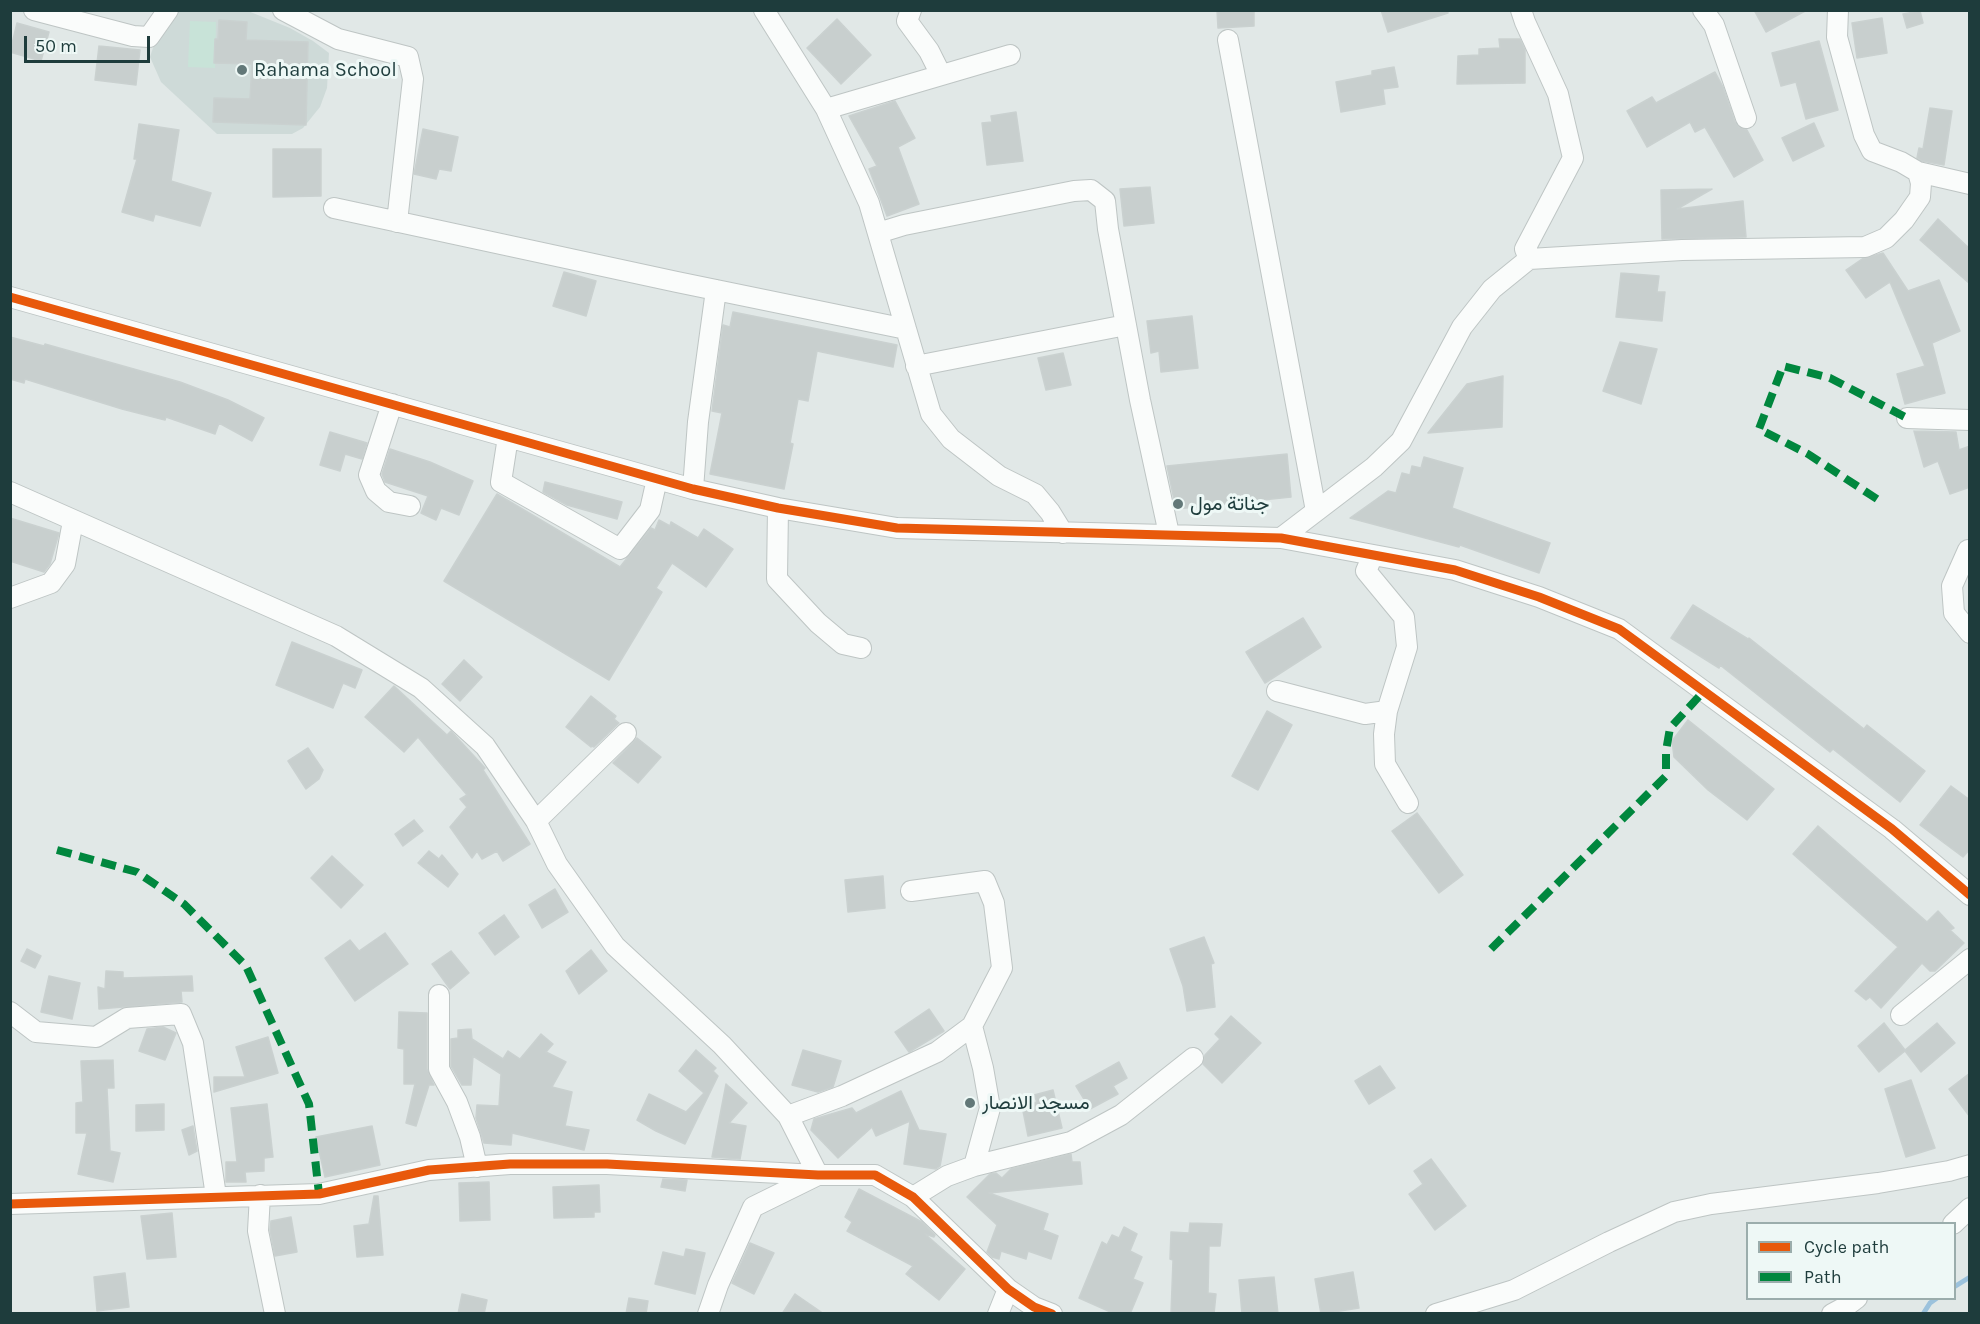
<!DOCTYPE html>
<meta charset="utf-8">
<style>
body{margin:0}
#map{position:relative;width:1980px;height:1324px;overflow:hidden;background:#e1e8e7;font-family:Karla,sans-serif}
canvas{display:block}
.frame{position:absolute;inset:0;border:12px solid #1e3c3c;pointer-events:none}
.legend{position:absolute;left:1746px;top:1222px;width:210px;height:78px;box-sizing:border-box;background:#eef8f6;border:2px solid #9badac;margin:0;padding:8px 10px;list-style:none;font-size:18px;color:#1e3c3c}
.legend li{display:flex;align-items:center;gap:12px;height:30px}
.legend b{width:30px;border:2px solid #9badac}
.scale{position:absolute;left:24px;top:36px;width:126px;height:27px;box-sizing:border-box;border:3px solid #1e3c3c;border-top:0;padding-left:8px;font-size:18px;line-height:21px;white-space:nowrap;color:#1e3c3c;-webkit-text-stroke:4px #eef8f6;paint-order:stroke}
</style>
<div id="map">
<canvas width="1980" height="1324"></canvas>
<div class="frame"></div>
<ul class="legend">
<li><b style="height:8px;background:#e8590c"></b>Cycle path</li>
<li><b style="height:8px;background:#00873e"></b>Path</li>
</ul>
<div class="scale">50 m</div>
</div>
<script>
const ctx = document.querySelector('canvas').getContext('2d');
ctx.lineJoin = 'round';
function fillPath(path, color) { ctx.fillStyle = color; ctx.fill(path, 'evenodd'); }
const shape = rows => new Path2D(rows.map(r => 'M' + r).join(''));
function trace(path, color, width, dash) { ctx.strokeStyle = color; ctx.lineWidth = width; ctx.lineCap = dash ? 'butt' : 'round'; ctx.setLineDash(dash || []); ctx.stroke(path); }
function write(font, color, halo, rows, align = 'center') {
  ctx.font = font + ' Karla,Vazirmatn,sans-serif'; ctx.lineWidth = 6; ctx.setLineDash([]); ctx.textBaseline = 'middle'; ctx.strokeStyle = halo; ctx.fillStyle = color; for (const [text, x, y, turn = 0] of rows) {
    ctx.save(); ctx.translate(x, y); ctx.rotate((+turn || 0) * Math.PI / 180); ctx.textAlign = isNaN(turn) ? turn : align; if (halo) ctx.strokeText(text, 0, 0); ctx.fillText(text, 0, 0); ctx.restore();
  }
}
fillPath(shape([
 [165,11,248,11,290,28,313,41,329,53,327,88,320,107,303,128,292,134,217,134,161,82,150,57]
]), '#cedad8');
fillPath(shape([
 [190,21,216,22,215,68,188,67]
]), '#c8e3d8');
trace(shape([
 [1954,1287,1970,1277],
 [1923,1314,1930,1303,1937,1298]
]), '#9cc2dc', 5);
const building = shape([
 [1217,10,1254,10,1254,26,1218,28,1217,10],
 [1381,10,1447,10,1448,13,1388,32,1381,10],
 [1754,10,1807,10,1766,32,1754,10],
 [1920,11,1923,23,1907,28,1903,14,1920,11],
 [1882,18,1887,53,1857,58,1852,23,1882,18],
 [837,19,871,55,841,84,807,48,837,19],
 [219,20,247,22,246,40,308,42,306,125,213,122,214,98,250,99,252,64,214,63,215,39,218,39,219,20],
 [17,23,49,32,41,61,10,52,17,23],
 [1499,39,1520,39,1525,50,1525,83,1457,84,1458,56,1479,55,1479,49,1500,48,1499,39],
 [1819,41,1838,110,1806,119,1796,82,1781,86,1772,53,1819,41],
 [99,46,140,50,136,85,95,80,99,46],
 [1394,67,1398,87,1383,89,1385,104,1341,112,1336,82,1372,75,1372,71,1394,67],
 [1715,72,1723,87,1735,122,1739,127,1747,130,1763,160,1734,177,1705,127,1695,132,1690,122,1647,147,1627,111,1652,97,1656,103,1715,72],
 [895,101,915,138,898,147,919,204,887,216,869,169,877,166,849,116,895,101],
 [1930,108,1952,111,1944,165,1922,161,1917,158,1919,148,1923,149,1930,108],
 [1016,112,1023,161,987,165,982,123,992,122,991,116,1016,112],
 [1814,123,1824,146,1793,161,1782,138,1814,123],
 [139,124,179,130,171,181,211,193,200,226,155,214,153,221,122,212,137,159,134,159,139,124],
 [423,129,458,137,451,171,439,169,436,179,414,174,423,129],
 [273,149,321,149,321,196,273,197,273,149],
 [1150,187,1154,223,1124,226,1120,189,1150,187],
 [1712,189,1677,209,1743,201,1746,237,1662,239,1661,190,1712,189],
 [1938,219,1970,249,1970,284,1920,240,1938,219],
 [1883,253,1908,291,1939,280,1960,331,1932,343,1945,393,1905,404,1897,374,1925,366,1890,282,1866,298,1846,270,1862,259,1883,253],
 [564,272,596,281,586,316,553,306,564,272],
 [1621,273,1659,276,1657,292,1665,292,1662,321,1616,317,1621,273],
 [733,312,897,345,893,367,817,351,808,401,798,399,790,443,793,444,784,489,710,474,722,413,712,411,723,325,730,327,733,312],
 [1192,316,1198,368,1161,372,1159,351,1151,353,1147,321,1192,316],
 [10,337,44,346,45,344,180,382,228,400,264,418,252,441,219,423,215,434,166,417,165,420,122,409,25,379,24,383,10,379,10,337],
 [1620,342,1657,349,1641,404,1603,391,1620,342],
 [1063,353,1071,385,1046,390,1038,358,1063,353],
 [1503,376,1502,427,1428,433,1467,384,1503,376],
 [1914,431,1956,432,1959,450,1970,446,1970,487,1950,494,1938,461,1924,467,1914,431],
 [330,432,367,443,362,459,345,454,340,471,320,465,330,432],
 [390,449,430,462,473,481,459,515,441,508,436,520,421,513,428,496,385,482,382,474,390,449],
 [1287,454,1291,497,1176,509,1167,466,1287,454],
 [1424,457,1463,468,1452,508,1550,543,1539,573,1460,545,1459,547,1350,518,1388,491,1396,493,1402,473,1410,475,1412,466,1421,468,1424,457],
 [545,482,622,502,617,519,567,505,543,492,545,482],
 [497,494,620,567,651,528,655,530,659,520,670,526,671,522,698,538,704,529,733,549,706,587,672,563,656,588,662,592,609,680,444,581,497,494],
 [10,518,59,533,50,564,44,572,10,561,10,518],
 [1693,605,1748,639,1749,638,1864,729,1867,725,1925,771,1900,802,1833,749,1830,752,1720,665,1719,668,1671,638,1693,605],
 [1303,618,1321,647,1265,683,1246,652,1303,618],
 [292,642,362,670,355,688,343,683,333,708,276,685,292,642],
 [464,660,482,677,460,701,442,684,464,660],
 [394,686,447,735,451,731,485,768,483,770,530,844,503,861,497,851,482,859,477,851,472,858,450,827,467,807,460,799,467,795,418,737,404,752,365,717,394,686],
 [591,696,616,716,614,719,619,723,594,747,592,746,591,747,566,727,591,696],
 [1267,711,1292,725,1258,790,1232,776,1267,711],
 [1688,720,1774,789,1747,820,1708,790,1674,757,1672,741,1688,720],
 [637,738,661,757,638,783,613,763,637,738],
 [308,748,323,770,319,779,306,789,288,761,308,748],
 [1951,786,1970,800,1970,849,1963,857,1920,825,1951,786],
 [1417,813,1463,875,1439,893,1392,831,1417,813],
 [414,820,423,831,403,846,395,834,414,820],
 [1818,826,1927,922,1938,911,1954,928,1950,930,1964,943,1935,971,1930,971,1922,963,1881,1008,1870,997,1866,1000,1855,991,1898,947,1793,854,1818,826],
 [429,851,439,859,442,855,458,874,448,887,418,863,429,851],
 [332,856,363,885,341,908,311,878,332,856],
 [883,876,885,908,848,912,845,880,883,876],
 [555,889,568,912,542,928,529,905,555,889],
 [504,915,519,937,495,955,479,933,504,915],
 [385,933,408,964,355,1001,325,958,350,940,359,951,385,933],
 [1204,937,1214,963,1211,964,1215,1007,1187,1011,1183,986,1170,949,1204,937],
 [27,949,41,956,35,968,21,961,27,949],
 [591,950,607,971,579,994,566,971,591,950],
 [451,951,469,973,450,989,432,964,451,951],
 [106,971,123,972,123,978,192,976,193,991,181,991,182,1002,99,1009,98,987,105,989,106,971],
 [49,976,80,983,72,1019,41,1012,49,976],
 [929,1009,944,1031,909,1052,895,1032,929,1009],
 [399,1012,427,1013,427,1069,434,1085,429,1085,416,1126,406,1123,415,1084,404,1084,404,1049,398,1048,399,1012],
 [1231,1016,1261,1043,1222,1083,1203,1064,1205,1055,1220,1039,1215,1034,1231,1016],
 [1884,1023,1905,1050,1937,1023,1955,1043,1921,1072,1905,1051,1879,1072,1858,1046,1884,1023],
 [163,1027,176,1033,165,1060,139,1051,147,1029,163,1027],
 [471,1029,472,1039,503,1059,508,1051,520,1059,541,1034,553,1044,546,1052,566,1062,552,1087,572,1092,565,1126,589,1130,584,1150,512,1133,511,1145,484,1143,476,1118,477,1105,499,1106,501,1074,473,1056,471,1085,462,1085,451,1066,451,1039,458,1038,458,1030,471,1029],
 [268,1037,278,1073,214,1092,214,1077,245,1077,236,1047,268,1037],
 [696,1050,716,1068,713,1071,718,1076,685,1144,656,1131,637,1120,649,1094,686,1112,704,1093,679,1071,696,1050],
 [803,1050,841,1061,833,1087,818,1092,792,1085,803,1050],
 [113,1060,114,1088,107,1088,110,1151,120,1153,113,1182,78,1174,87,1133,76,1133,76,1103,83,1102,81,1061,113,1060],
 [1119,1062,1127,1078,1113,1086,1118,1094,1090,1109,1076,1086,1119,1062],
 [1380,1066,1395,1088,1369,1104,1355,1081,1380,1066],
 [1970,1073,1970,1117,1949,1089,1970,1073],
 [1911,1080,1935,1148,1906,1157,1885,1089,1911,1080],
 [726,1084,747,1103,729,1123,746,1126,740,1159,712,1157,726,1084],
 [1053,1090,1062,1128,1028,1136,1022,1106,1037,1102,1034,1095,1053,1090],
 [901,1091,919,1130,946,1134,940,1166,936,1169,904,1164,910,1121,876,1136,872,1127,838,1158,811,1130,814,1119,852,1108,856,1113,901,1091],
 [164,1104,164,1130,136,1131,136,1105,164,1104],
 [267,1104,273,1157,264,1158,264,1171,245,1172,246,1182,226,1182,226,1162,237,1162,231,1108,267,1104],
 [193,1126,197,1151,189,1155,182,1130,193,1126],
 [372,1126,380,1165,325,1177,316,1137,372,1126],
 [1071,1154,1072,1162,1080,1162,1082,1184,989,1193,1048,1214,1043,1230,1058,1236,1051,1259,1028,1251,1026,1259,1001,1251,999,1259,992,1257,987,1252,997,1225,967,1197,990,1174,996,1173,1002,1178,1011,1169,1071,1154],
 [1431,1159,1466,1206,1435,1230,1409,1194,1423,1184,1414,1171,1431,1159],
 [663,1179,687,1180,685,1191,661,1187,663,1179],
 [489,1182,490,1220,460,1221,459,1183,489,1182],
 [599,1185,600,1212,594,1212,594,1217,554,1218,553,1187,599,1185],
 [859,1189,922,1222,935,1235,934,1237,925,1234,965,1269,939,1300,906,1274,913,1266,847,1231,852,1222,845,1217,859,1189],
 [374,1196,378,1196,383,1255,357,1257,354,1226,369,1224,374,1196],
 [172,1213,176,1257,147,1259,141,1216,172,1213],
 [291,1217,297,1252,275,1256,270,1230,271,1221,291,1217],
 [1190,1223,1222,1224,1220,1246,1209,1246,1208,1293,1216,1294,1214,1314,1171,1314,1173,1260,1170,1259,1171,1232,1189,1233,1190,1223],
 [1124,1227,1137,1234,1130,1251,1142,1257,1133,1279,1143,1283,1130,1314,1115,1314,1079,1298,1102,1242,1107,1245,1112,1235,1119,1238,1124,1227],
 [750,1243,774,1253,754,1294,732,1283,750,1243],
 [686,1249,705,1253,695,1294,655,1284,663,1252,684,1257,686,1249],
 [1353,1272,1359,1308,1321,1314,1315,1279,1353,1272],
 [125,1273,129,1307,97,1311,94,1277,125,1273],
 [1274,1277,1278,1314,1242,1314,1239,1280,1274,1277],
 [462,1294,487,1300,484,1314,458,1314,462,1294],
 [795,1294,824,1314,782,1314,795,1294],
 [629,1298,648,1301,646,1314,626,1314,629,1298]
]);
fillPath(building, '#c8cfce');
trace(building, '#cad1d0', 1.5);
const minor = shape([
 [34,10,133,36,149,37,168,10],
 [283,10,338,39,408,57,413,79,397,222],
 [764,10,826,109,869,203,931,414,951,439,999,476,1035,494,1050,512,1063,533],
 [911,10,907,21,929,51,941,75],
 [1521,10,1525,22,1558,94,1573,158,1525,249,1529,259],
 [1703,10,1714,25,1746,118],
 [1228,40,1316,511],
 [826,109,1010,55],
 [1918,172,1970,184],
 [334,208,677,282,906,329],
 [878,233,904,225,1074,191,1091,190,1105,201,1108,229,1140,400,1169,534],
 [10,297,693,489,778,508,897,528,1281,538,1455,570,1539,597,1619,629,1892,829,1970,895],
 [916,366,1126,325],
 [392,404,369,475,376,491,389,502,410,506],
 [1907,418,1970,420],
 [508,437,501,482,620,549,650,510,657,479],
 [693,489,698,422,716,290],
 [10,492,336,636,421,688,485,746,536,821,557,864,615,946,722,1045,788,1116,818,1175],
 [778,508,777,579,818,623,843,644,861,648],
 [1281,538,1374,467,1401,441,1462,327,1492,289,1529,259,1682,250,1865,247,1886,238,1904,220,1920,197,1921,183,1918,172,1901,162,1872,151,1864,135,1837,37,1838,10],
 [1968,550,1952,586,1954,613,1970,633],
 [1373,555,1366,571,1404,617,1407,647,1387,711,1384,734,1385,764,1408,803],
 [10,598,51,583,65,564,73,521],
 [1277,691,1365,714,1387,711],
 [536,821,626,733],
 [911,891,985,881,994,903,1002,968,972,1026,983,1068,990,1108,974,1166],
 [439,995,439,1069,457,1102,470,1137,477,1167],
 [10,1012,36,1032,96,1037,127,1018,181,1014,193,1043,216,1196],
 [1901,1015,1970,959],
 [788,1116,842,1096,937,1052,972,1026],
 [260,1195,258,1231,275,1314],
 [913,1197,947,1176,974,1166,1071,1142,1121,1115,1193,1058],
 [10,1204,319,1194,429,1170,510,1164,607,1164,818,1175,875,1175,913,1197,1008,1289,1034,1307,1052,1314],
 [1953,1224,1970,1208],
 [708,1314,718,1285,753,1207,816,1176],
 [998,1314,1008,1289],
 [1436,1314,1514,1290,1609,1242,1674,1212,1711,1204,1878,1183,1949,1171,1970,1165],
 [1832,1314,1845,1307,1857,1298]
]);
trace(minor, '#bec5c4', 22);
trace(minor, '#fafcfb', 20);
trace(shape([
 [1877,499,1808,454,1759,429,1783,366,1830,378,1907,418],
 [57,850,137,872,184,904,246,966,309,1104,319,1194],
 [1491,949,1666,776,1666,751,1670,728,1704,691]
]), '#00873e', 8, [15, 8]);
trace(shape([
 [10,297,693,489,778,508,897,528,1281,538,1455,570,1539,597,1619,629,1892,829,1970,895],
 [10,1204,319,1194,429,1170,510,1164,607,1164,818,1175,875,1175,913,1197,1008,1289,1034,1307,1052,1314]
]), '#e8590c', 9);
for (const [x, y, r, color] of [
 [242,70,6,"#627878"],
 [1178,504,6,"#627878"],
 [970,1103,6,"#627878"]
]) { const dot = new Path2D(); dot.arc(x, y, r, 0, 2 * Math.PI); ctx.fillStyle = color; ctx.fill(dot); trace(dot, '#eef8f6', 2); }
write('20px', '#1e3c3c', '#eef8f6', [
 ["Rahama School",254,70],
 ["جناتة مول",1190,504],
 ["مسجد الانصار",982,1103]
], 'left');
</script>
